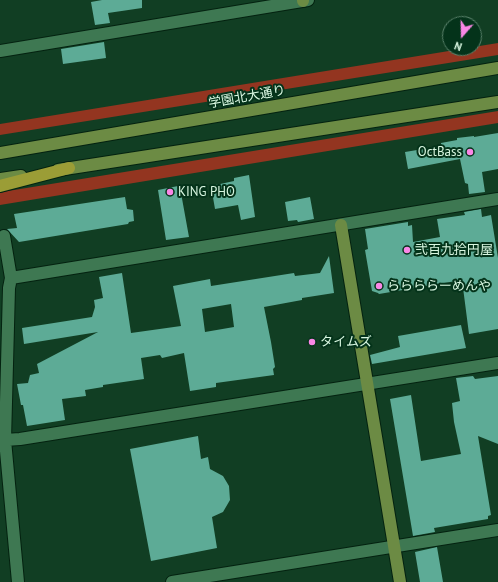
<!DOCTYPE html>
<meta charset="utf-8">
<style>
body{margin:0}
#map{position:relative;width:498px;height:582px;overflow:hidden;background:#113e23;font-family:"PT Sans",sans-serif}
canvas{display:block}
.north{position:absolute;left:442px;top:16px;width:40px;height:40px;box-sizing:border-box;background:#04331a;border:1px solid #59816a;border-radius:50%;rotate:200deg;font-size:11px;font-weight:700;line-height:16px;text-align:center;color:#d9f7e1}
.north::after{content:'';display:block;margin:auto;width:14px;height:18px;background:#fa87e6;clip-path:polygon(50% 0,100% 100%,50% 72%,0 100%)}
</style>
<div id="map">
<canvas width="498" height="582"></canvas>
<div class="north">N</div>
</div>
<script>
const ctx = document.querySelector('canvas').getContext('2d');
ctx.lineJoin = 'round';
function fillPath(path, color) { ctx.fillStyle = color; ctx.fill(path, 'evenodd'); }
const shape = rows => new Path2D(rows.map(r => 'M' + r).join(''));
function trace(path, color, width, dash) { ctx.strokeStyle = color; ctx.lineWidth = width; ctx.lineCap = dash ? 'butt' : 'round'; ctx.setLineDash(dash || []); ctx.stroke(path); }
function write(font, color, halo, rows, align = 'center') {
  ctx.font = font + ' "PT Sans","Noto Sans JP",sans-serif'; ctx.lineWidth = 4; ctx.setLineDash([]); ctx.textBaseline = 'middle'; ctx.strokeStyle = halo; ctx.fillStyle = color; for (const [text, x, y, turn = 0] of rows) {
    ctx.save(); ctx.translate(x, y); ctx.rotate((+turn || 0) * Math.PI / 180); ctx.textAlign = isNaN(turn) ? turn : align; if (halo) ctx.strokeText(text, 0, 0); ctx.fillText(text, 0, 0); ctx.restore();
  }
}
fillPath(shape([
 [498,43,498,55,0,135,0,124],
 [498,111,498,123,0,205,0,193,8,191]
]), '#933520');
fillPath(shape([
 [102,0,142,0,142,8,108,13,110,23,95,25,91,2],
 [104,42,106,58,63,64,61,49],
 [498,133,498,169,482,172,485,192,469,194,468,184,465,183,460,159,408,169,405,152,441,146,441,143,457,140,457,138,474,136,474,137],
 [249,175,255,217,241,220,238,205,215,209,211,186,234,181,234,178],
 [178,186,178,192,181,193,189,237,166,240,158,190],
 [125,197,127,209,133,210,134,221,129,222,128,224,19,242,7,229,17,228,14,214],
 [310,197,314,219,298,222,297,220,288,221,285,202],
 [481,209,482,217,491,215,498,258,498,329,469,334,462,280,379,294,378,293,372,291,365,250,368,249,365,229,408,222,408,226,412,225,413,242,440,237,437,219,465,215,464,212],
 [329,256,334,293,302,298,302,300,264,307,271,342,275,367,273,369,274,375,216,383,216,387,190,391,184,353,162,358,160,355,141,358,144,379,103,385,103,387,85,390,86,396,62,399,65,420,27,426,23,405,21,405,17,384,28,383,30,375,39,373,37,364,98,332,24,344,22,328,92,317,95,307,94,300,103,298,99,277,122,273,131,333,181,326,173,286,210,279,211,286,294,273,295,276,320,273],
 [231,304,234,327,205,332,202,309],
 [461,325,466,348,372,364,370,355,400,347,398,336],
 [473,376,475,379,498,376,498,444,478,436,491,515,488,516,488,519,434,528,435,532,413,536,390,399,411,395,421,461,461,454,454,422,452,403,460,401,456,378],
 [198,436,201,459,208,457,210,469,223,476,229,486,230,500,223,512,212,517,217,548,151,561,130,449],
 [437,547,443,582,420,582,415,552]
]), '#5dab96');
const street = shape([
 [0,51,308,0],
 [4,236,11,278,9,288,5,440,18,582],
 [11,278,498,199],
 [5,440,20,439,498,363],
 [172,582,498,530]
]);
const secondary = shape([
 [303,0,303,1],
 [0,153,498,68],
 [58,170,498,102],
 [0,179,21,176],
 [341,225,400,582]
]);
const primary = shape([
 [0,186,69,168]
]);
trace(street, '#042210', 14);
trace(secondary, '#042210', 14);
trace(primary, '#042210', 14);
trace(street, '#3e7852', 12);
trace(secondary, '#6c8b44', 12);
trace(primary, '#9b9d36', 12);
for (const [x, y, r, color] of [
 [470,152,4,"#fa87e6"],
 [170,192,4,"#fa87e6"],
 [407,250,4,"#fa87e6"],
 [379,286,4,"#fa87e6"],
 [312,342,4,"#fa87e6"]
]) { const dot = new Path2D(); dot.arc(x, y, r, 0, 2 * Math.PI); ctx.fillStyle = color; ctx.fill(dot); trace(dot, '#04331a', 1.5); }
write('13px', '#d9f7e1', '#04331a', [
 ["学園北大通り",247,97,-10]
]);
write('13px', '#d9f7e1', '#04331a', [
 ["OctBass",462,152,"right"],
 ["KING PHO",178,192],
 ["弐百九拾円屋",415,250],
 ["ららららーめんや",387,286],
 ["タイムズ",320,342]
], 'left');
</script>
